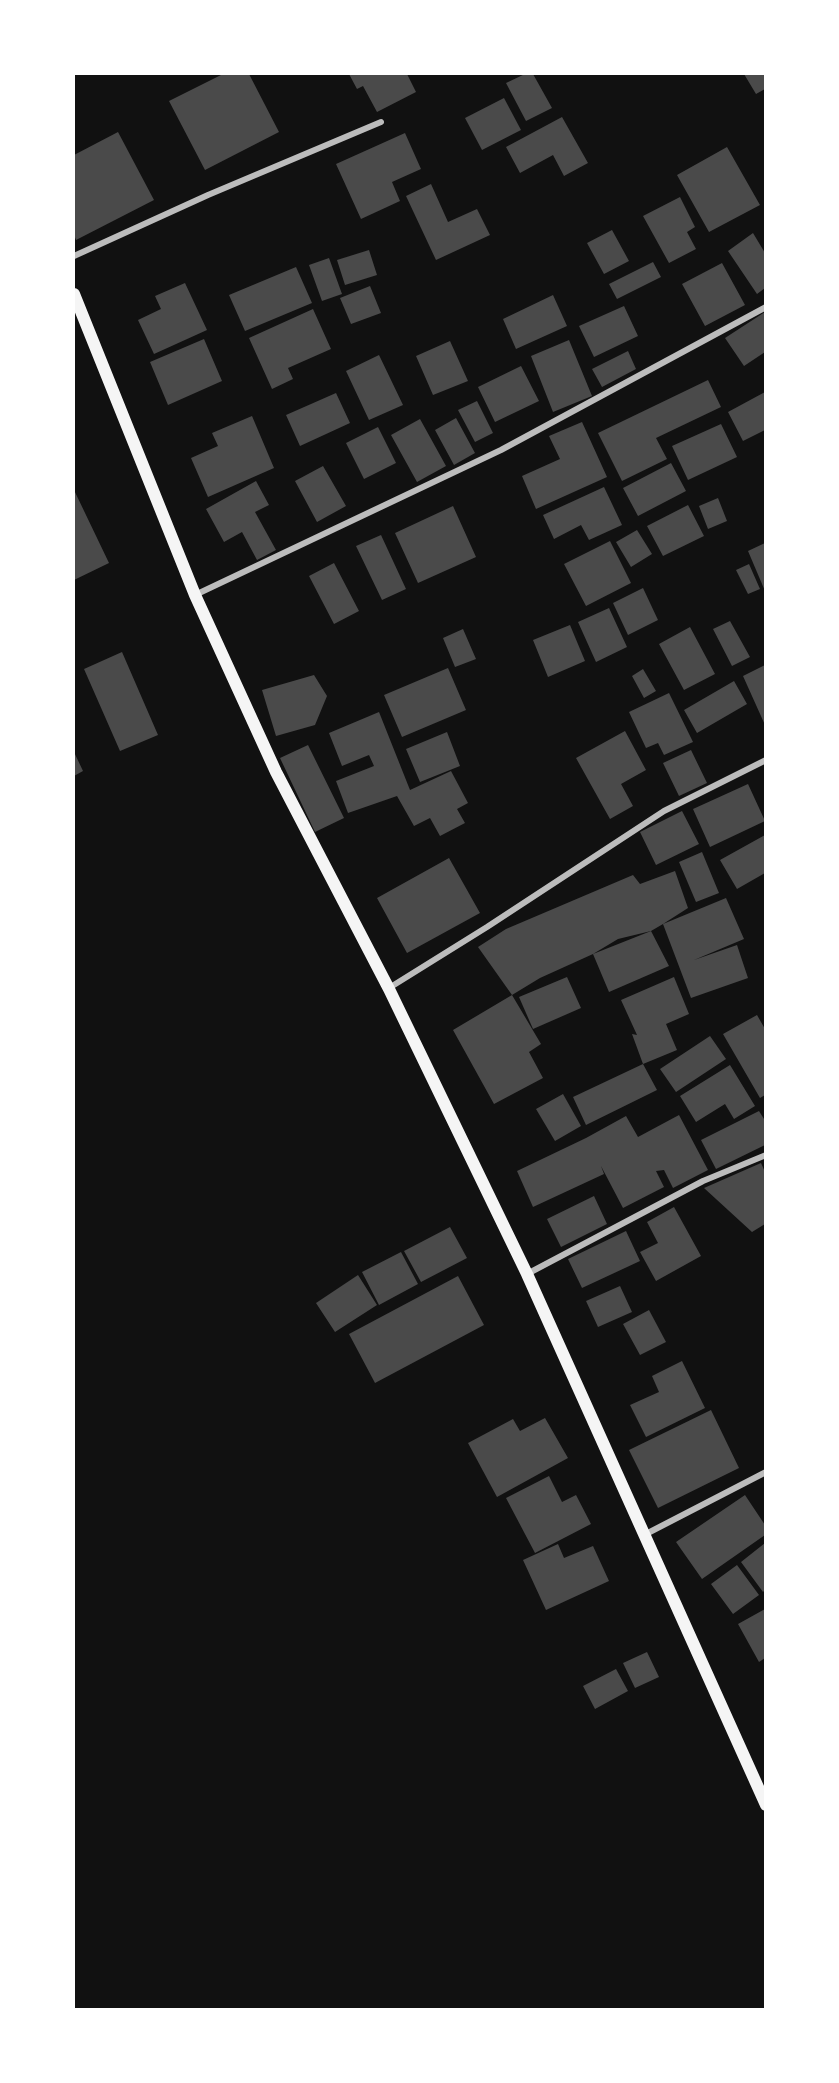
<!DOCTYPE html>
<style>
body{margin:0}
#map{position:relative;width:839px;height:2083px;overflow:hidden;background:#111;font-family:"Golos Text",sans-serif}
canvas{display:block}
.frame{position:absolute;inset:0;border:75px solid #fff;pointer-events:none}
</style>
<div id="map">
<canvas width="839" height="2083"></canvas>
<div class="frame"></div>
</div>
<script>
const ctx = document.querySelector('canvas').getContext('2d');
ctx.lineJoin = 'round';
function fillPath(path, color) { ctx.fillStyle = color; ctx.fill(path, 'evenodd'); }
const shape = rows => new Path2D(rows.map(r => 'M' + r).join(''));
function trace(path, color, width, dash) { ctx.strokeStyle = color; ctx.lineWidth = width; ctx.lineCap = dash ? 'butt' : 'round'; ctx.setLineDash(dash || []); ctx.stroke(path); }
fillPath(shape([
 [223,74,249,74,279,132,205,170,169,101],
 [349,74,407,74,416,92,377,112,363,86,357,89],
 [525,74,533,74,552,108,526,121,506,83],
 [744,74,765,74,765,89,756,94],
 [504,98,521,130,482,150,465,118],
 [562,117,588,163,564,176,553,155,520,173,506,147],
 [118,132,154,200,76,240,74,235,74,155],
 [405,133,421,169,392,182,400,201,361,219,336,164],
 [727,147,760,205,709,232,677,175],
 [431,184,448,222,477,209,490,235,436,260,406,196],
 [680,197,695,227,687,232,696,249,669,263,643,216],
 [612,230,629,261,604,274,587,243],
 [753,233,765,253,765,288,757,294,728,251],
 [369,250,377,275,345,285,337,260],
 [329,258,342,294,322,301,309,265],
 [653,262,661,277,617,299,609,284],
 [722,263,745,305,705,326,682,284],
 [296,267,312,303,245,331,229,295],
 [185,283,207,330,154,354,138,320,161,309,155,296],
 [370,286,381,313,351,324,340,298],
 [553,295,567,326,516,349,503,319],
 [624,306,638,336,594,357,579,326],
 [313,309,331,349,288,368,293,379,272,389,249,338],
 [765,312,765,352,744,366,725,338],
 [204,339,222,381,168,405,150,362],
 [569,340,592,396,553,412,531,356],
 [450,341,468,381,433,395,416,356],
 [628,351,636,369,602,387,592,369],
 [379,355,403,405,369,420,346,371],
 [521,366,539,401,495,422,478,387],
 [708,380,721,407,656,438,667,459,622,481,598,433],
 [765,392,765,430,743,441,728,412],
 [336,393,350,423,300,446,286,415],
 [477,401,493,433,475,442,458,410],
 [252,416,274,468,208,497,191,458,218,446,212,433],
 [456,418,475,453,454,465,435,430],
 [420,419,446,466,417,482,391,435],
 [582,422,607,477,536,509,522,476,560,459,549,436],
 [721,424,737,457,688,480,672,446],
 [378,427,396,463,364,479,346,443],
 [671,463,686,491,638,516,623,488],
 [323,466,346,506,317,522,295,481],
 [256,481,269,505,255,512,276,550,257,560,242,532,224,542,206,509],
 [604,487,622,525,589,540,581,525,554,539,543,515],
 [74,490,109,563,74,580],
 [718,498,727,521,708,529,699,506],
 [688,505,704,536,663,556,647,526],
 [453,506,476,557,418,583,395,533],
 [637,530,652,554,631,567,616,542],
 [381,535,406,589,382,600,356,546],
 [610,541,631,583,586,606,564,564],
 [765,543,765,591,748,551],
 [334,563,359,611,334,624,309,576],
 [749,564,760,589,748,594,736,570],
 [643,588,658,620,628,635,613,603],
 [609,608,627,647,596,662,578,622],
 [730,621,750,657,732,666,713,629],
 [570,625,585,661,548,677,533,640],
 [690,627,715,674,684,690,659,644],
 [463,629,476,659,455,667,443,638],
 [122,652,158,735,120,751,84,669],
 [765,665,765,725,743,676],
 [448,668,466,710,402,737,384,695],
 [643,669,656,691,644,698,632,676],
 [314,675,327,696,315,725,276,736,262,690],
 [734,681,747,704,697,733,684,710],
 [669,693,693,742,664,755,658,743,646,748,629,712],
 [379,712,410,790,451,771,468,803,457,809,465,823,440,836,430,818,414,826,397,796,348,813,336,781,374,766,369,755,342,766,329,733],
 [625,731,646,770,621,784,633,806,610,819,576,758],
 [447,732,460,766,420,782,406,749],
 [308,745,344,818,315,832,280,758],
 [691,750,707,783,679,796,663,763],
 [74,752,83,771,74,776],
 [748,784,765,821,710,847,693,809],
 [682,811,699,844,656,865,640,832],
 [765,835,765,873,737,889,720,860],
 [702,852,719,893,696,902,679,862],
 [449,858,480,913,407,953,377,898],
 [675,871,688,908,663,924,726,898,744,939,694,960,737,945,748,978,691,998,663,924,651,931,669,966,609,992,593,954,651,931,618,939,593,954,540,978,512,995,541,1044,529,1052,543,1078,494,1104,453,1030,512,995,478,947,506,929,633,875,640,884],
 [567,977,581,1008,533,1029,519,997],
 [674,977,689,1014,666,1024,677,1050,643,1064,632,1034,637,1035,621,1000],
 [757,1015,765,1029,765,1095,760,1098,723,1034],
 [710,1036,726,1059,676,1092,660,1069],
 [643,1064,657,1090,586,1125,573,1097],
 [730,1065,755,1106,734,1119,725,1104,696,1122,680,1096],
 [563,1094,581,1126,555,1141,536,1109],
 [759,1111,764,1119,765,1119,765,1145,716,1169,701,1140],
 [679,1115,708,1170,673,1188,664,1170,656,1171,664,1187,623,1208,601,1166,604,1174,533,1207,517,1171,586,1138,626,1116,638,1137],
 [761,1163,765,1172,765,1224,752,1232,704,1188],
 [594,1196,607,1224,561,1247,547,1219],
 [674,1207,701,1256,656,1281,640,1252,658,1243,647,1222],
 [450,1227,467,1258,421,1282,404,1251],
 [626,1231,640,1261,582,1288,568,1259],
 [401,1252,418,1284,379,1305,362,1272],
 [358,1275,377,1305,335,1332,316,1303],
 [458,1276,484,1325,375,1383,349,1334],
 [620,1286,632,1312,598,1327,586,1301],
 [649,1310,666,1342,640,1355,623,1324],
 [682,1361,705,1408,646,1437,630,1405,659,1392,652,1376],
 [711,1410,739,1468,658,1508,629,1450],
 [545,1418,568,1458,497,1497,468,1443,513,1419,520,1431],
 [549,1476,562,1502,576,1495,591,1524,535,1553,506,1498],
 [745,1495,765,1525,765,1535,702,1579,676,1542],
 [765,1543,765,1590,763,1592,741,1562],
 [558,1544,564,1558,593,1546,609,1581,546,1610,523,1560],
 [737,1565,759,1595,733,1614,711,1584],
 [765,1609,765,1658,759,1662,738,1624],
 [647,1652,659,1677,635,1688,623,1663],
 [616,1669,628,1691,595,1709,583,1686]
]), '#4a4a4a');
trace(shape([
 [74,256,208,195,381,122],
 [195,595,501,450,766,307],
 [389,988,487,927,664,811,766,760],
 [527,1274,703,1181,766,1155],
 [644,1535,766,1472]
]), '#bcbcbc', 6);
trace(shape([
 [74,294,195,595,276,772,389,989,527,1274,766,1805]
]), '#f5f5f5', 12);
</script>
